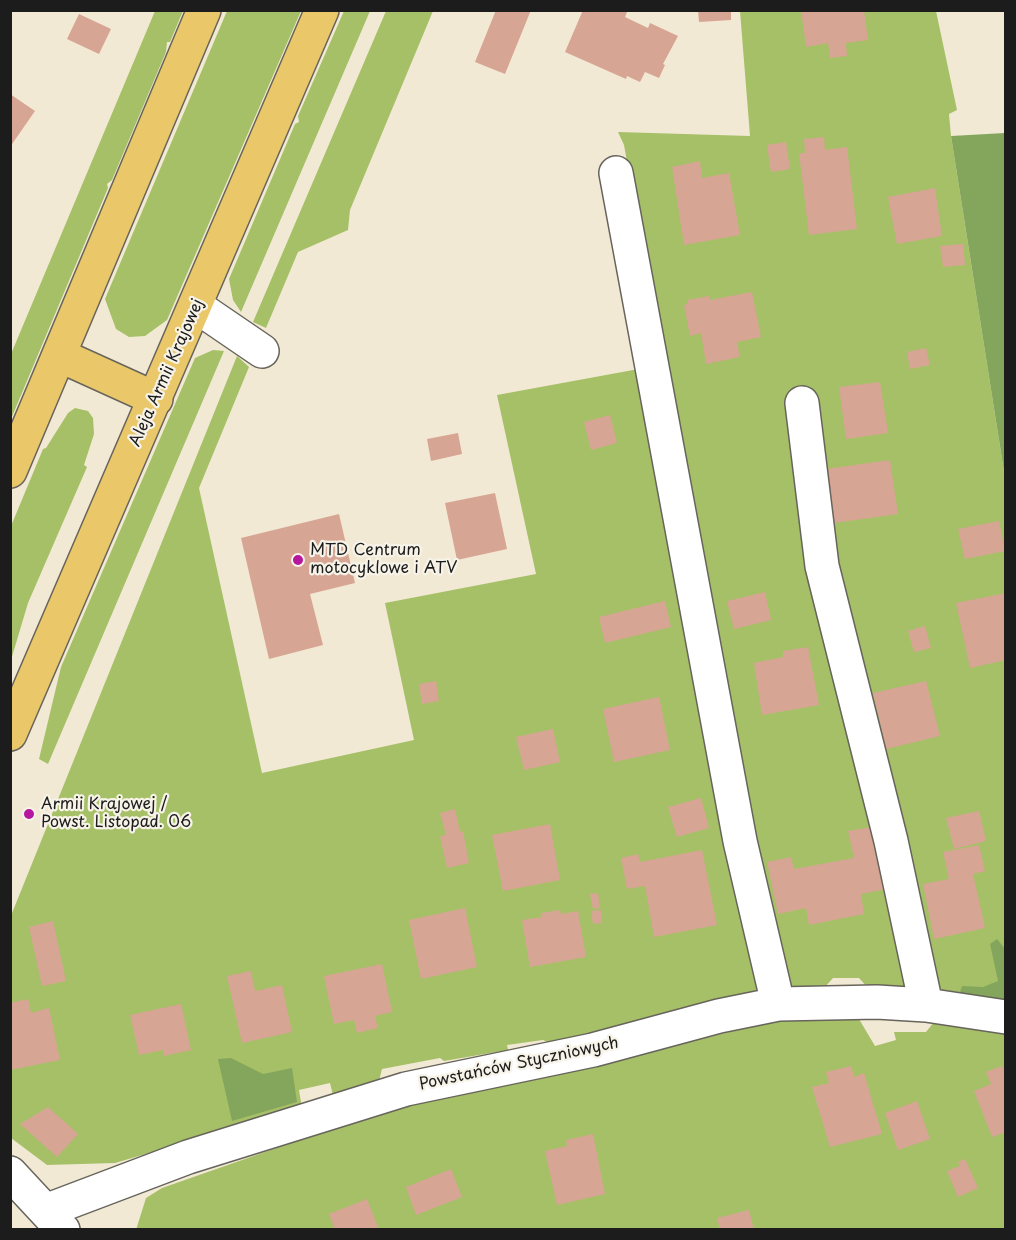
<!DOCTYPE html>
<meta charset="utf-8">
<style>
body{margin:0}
#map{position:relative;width:1016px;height:1240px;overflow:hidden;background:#f2e9d4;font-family:"Playpen Sans",sans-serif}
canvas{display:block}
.frame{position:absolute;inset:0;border:12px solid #1c1c1c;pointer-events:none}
</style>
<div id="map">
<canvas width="1016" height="1240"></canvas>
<div class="frame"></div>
</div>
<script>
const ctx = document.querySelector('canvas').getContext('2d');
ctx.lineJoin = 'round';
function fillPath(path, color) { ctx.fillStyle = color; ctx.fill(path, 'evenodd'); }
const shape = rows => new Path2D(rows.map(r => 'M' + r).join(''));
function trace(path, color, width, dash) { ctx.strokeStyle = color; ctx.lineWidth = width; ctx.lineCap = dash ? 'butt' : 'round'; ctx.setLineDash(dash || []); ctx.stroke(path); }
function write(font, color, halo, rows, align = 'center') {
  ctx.font = font + ' "Playpen Sans",sans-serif'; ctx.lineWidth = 4.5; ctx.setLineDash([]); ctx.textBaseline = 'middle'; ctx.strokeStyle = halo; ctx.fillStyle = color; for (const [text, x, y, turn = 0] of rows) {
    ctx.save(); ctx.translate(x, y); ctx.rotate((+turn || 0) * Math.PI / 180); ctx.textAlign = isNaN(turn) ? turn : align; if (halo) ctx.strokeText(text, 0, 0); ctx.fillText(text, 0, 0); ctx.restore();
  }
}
fillPath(shape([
 [155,11,183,11,170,42,167,42,166,52,112,180,107,184,108,188,11,419,11,354],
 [227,11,301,11,167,320,145,336,129,337,116,329,105,299],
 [344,11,370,11,241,312,233,300,229,279,295,124,299,122,298,116],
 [386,11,433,11,350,210,348,230,298,252,266,328,253,322],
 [740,11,936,11,957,110,949,114,951,136,1005,478,1005,1005,911,984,901,989,868,988,859,978,833,978,825,987,796,991,781,981,729,728,734,716,729,688,719,678,624,145,618,132,750,136],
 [213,350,224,351,48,764,39,759,61,667,195,358],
 [237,356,249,367,199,488,262,773,414,740,385,603,536,574,497,395,644,368,761,985,756,996,550,1043,543,1040,507,1045,508,1050,444,1061,440,1058,382,1069,379,1081,333,1095,330,1083,299,1090,302,1108,115,1163,47,1165,11,1138,10,918],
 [75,408,88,411,93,418,94,434,84,465,87,467,28,603,11,660,11,526,43,449,46,448,68,413],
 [856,1014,875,1046,896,1040,894,1032,926,1032,934,1022,1005,1029,1005,1229,136,1230,146,1198,162,1188,428,1095,598,1063,772,1022]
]), '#a6c067');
fillPath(shape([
 [1005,133,1006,133,1005,478,951,136],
 [997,939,1005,949,1005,1004,958,998,962,986,983,987,998,981,990,944],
 [231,1058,263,1074,292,1068,297,1102,232,1121,218,1059]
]), '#84a65c');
fillPath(shape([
 [496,10,531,10,505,74,475,62],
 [583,10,624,10,627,12,625,17,648,28,650,23,678,36,663,64,665,65,659,78,645,72,640,82,627,76,626,79,565,52],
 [698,10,731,10,731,20,699,22],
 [801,10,864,10,868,40,846,43,847,56,830,58,828,43,806,47],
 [79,14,111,29,99,54,67,39],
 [10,94,35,111,10,147],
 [824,137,825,150,847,147,857,229,809,235,799,153,805,153,804,139],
 [786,142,790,169,771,172,767,145],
 [700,161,702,178,729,173,740,235,684,245,672,167],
 [935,188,942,236,897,244,888,197],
 [963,244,965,265,943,267,940,246],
 [752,292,761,337,737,342,740,357,706,364,701,333,690,336,684,305,688,304,687,300,709,296,710,300],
 [926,348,930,365,910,369,907,352],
 [880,382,888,433,846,439,839,387],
 [610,415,617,443,591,450,584,422],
 [458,433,462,454,431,461,427,439],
 [890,460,898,514,834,523,826,469],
 [495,493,507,549,457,560,445,503],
 [339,514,355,583,310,594,323,645,269,659,241,538],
 [999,521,1005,551,965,559,958,529],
 [765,592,771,620,734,629,727,601],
 [1006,593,1006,660,970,668,956,603],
 [665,601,671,627,605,643,599,617],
 [925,626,931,648,914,652,908,631],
 [808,647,819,705,762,715,754,663,783,657,783,651],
 [436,681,439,701,422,704,419,684],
 [926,681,940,736,886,749,873,693],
 [659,697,670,750,614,762,603,709],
 [553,729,560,762,524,770,516,737],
 [701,798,709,828,677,837,668,807],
 [455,809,460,832,463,831,469,863,447,868,440,836,446,835,440,813],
 [979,811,986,841,954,849,946,818],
 [550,824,560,880,503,891,492,835],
 [878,826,891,888,861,894,864,914,809,925,806,908,778,914,767,862,791,857,794,869,854,858,848,831],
 [979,845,985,871,973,874,985,928,934,939,923,884,949,879,943,852],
 [702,850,717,925,654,937,645,886,627,889,621,858,638,854,640,862],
 [598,893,600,908,593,909,590,894],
 [465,908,477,967,421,979,409,920],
 [560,910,561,914,578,911,586,957,530,967,522,920,542,917,541,913],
 [601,910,602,923,593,924,591,911],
 [53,921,66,981,42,986,29,927],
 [382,964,392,1012,375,1016,378,1028,357,1033,354,1020,334,1024,324,976],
 [251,971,255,991,282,985,292,1032,242,1043,227,976],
 [28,999,31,1013,49,1008,60,1060,10,1070,10,1003],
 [181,1004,191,1050,164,1056,163,1050,139,1055,130,1015],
 [851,1066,854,1077,864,1073,882,1134,830,1147,812,1087,829,1083,826,1072],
 [1002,1066,1006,1075,1006,1132,992,1137,974,1091,991,1084,986,1072],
 [917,1101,930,1139,898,1150,885,1113],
 [48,1107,78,1134,57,1157,20,1124],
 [593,1134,605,1194,557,1205,545,1151,567,1146,566,1140],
 [965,1159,978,1188,958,1197,947,1171,960,1166,958,1162],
 [451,1169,462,1197,416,1215,406,1187],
 [367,1199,379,1230,335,1230,329,1214],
 [749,1210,754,1230,720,1230,717,1218]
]), '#d7a593');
const minor = shape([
 [616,173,740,841,778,1004],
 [196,306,262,351],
 [802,403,822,566,891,841,926,1005],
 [10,1173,63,1230],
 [48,1210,188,1157,406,1089,593,1050,719,1016,778,1004,877,1002,926,1005,1006,1017]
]);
const major = shape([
 [59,355,156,399],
 [10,471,204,10],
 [10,734,322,10]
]);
trace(minor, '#67645c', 36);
trace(major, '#67645c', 36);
trace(minor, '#fff', 33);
trace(major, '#eac769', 33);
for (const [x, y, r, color] of [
 [298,560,6,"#b5179e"],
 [29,814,6,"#b5179e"]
]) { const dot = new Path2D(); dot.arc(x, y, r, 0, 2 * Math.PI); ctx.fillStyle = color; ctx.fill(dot); trace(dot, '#f7f3e8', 2); }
write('16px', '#1c1c1c', '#f7f3e8', [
 ["Aleja Armii Krajowej",167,373,-66],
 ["Powstańców Styczniowych",519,1064,-12]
]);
write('16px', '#1c1c1c', '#f7f3e8', [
 ["MTD Centrum",310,551],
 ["motocyklowe i ATV",310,569],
 ["Armii Krajowej /",41,805],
 ["Powst. Listopad. 06",41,823]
], 'left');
</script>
